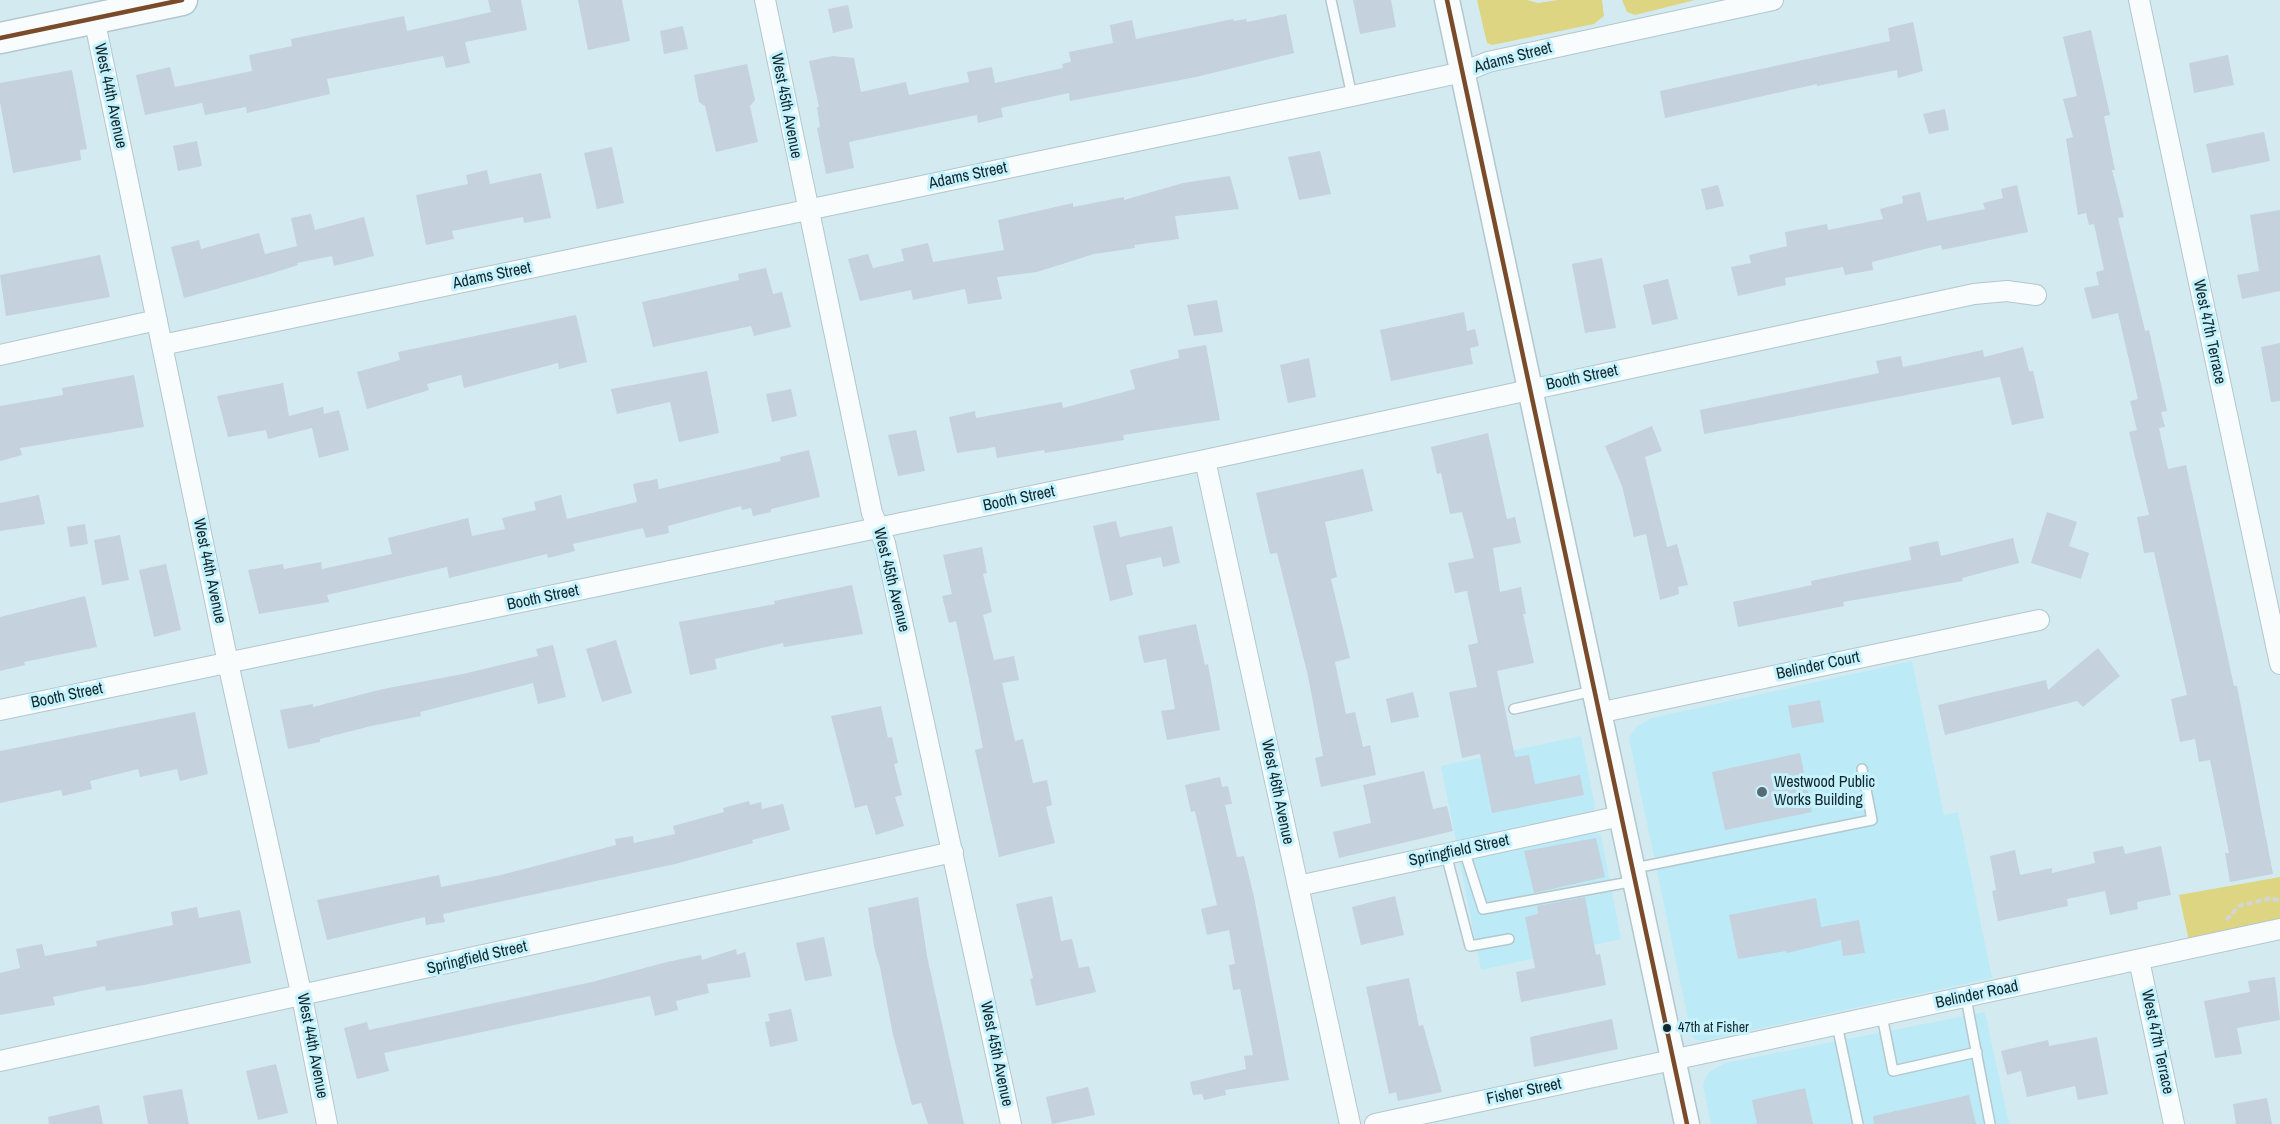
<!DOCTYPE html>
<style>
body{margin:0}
canvas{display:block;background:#d3eaf0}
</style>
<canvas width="2280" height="1124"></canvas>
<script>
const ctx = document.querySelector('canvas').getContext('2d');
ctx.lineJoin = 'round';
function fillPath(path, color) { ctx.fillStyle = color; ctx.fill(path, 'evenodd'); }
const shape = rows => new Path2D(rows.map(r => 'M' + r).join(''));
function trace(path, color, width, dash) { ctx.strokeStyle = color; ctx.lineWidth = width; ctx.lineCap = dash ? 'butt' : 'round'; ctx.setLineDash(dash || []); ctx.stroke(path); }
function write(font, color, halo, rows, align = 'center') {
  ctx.font = font + ' "Archivo Narrow",sans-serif'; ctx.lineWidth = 6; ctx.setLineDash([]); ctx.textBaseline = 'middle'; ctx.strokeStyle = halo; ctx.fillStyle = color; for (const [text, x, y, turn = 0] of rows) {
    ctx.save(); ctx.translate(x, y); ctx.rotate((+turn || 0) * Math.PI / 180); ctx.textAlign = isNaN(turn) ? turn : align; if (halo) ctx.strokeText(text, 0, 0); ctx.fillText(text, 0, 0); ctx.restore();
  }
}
fillPath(shape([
 [1912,661,1944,815,1958,812,1992,978,1703,1041,1697,1040,1693,1037,1690,1028,1629,738,1636,727,1652,718],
 [1581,736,1595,806,1593,812,1589,816,1456,842,1441,766],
 [1592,830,1601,836,1621,939,1481,970,1459,858],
 [1985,1012,2009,1124,1711,1124,1703,1085,1708,1073,1725,1063]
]), '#bcebf7');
fillPath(shape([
 [1477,0,1527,0,1538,3,1558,0,1602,0,1604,16,1594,24,1492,45,1487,43],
 [1622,0,1695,0,1635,15,1627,12],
 [2280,877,2280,922,2189,941,2179,895]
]), '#ded582');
fillPath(shape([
 [488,0,521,0,527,30,465,42,470,63,446,68,443,56,327,79,330,94,247,113,246,107,205,115,202,103,145,115,136,75,170,67,175,87,252,71,249,55,292,46,291,39,404,16,407,31,491,12],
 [578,0,622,0,630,41,588,50],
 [1353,0,1391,0,1396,27,1360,34],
 [848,5,853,28,833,33,828,9],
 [1286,14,1294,53,1196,77,1070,101,1069,93,1001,108,1003,117,978,123,977,115,849,142,854,168,826,174,817,128,820,127,817,107,819,107,809,61,833,56,854,58,861,92,906,82,909,95,969,82,967,72,992,67,995,83,1063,68,1062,64,1071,62,1069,52,1113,43,1110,25,1132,20,1136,39,1233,19,1234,21,1246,19,1247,22],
 [1913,22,1923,71,1898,78,1897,70,1817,86,1817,84,1665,118,1660,91,1890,41,1888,28],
 [683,26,688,49,664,54,660,31],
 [2091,30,2110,115,2104,116,2115,170,2112,170,2124,217,2118,218,2145,331,2149,330,2167,411,2161,412,2165,427,2159,428,2168,469,2186,465,2234,686,2237,686,2273,874,2230,882,2225,853,2229,853,2210,760,2199,762,2195,739,2180,742,2171,699,2187,695,2154,552,2144,553,2137,517,2149,515,2129,432,2137,430,2130,401,2138,399,2118,313,2092,319,2084,288,2099,285,2096,272,2104,270,2094,224,2089,225,2086,213,2078,215,2066,139,2073,137,2063,99,2077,96,2063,37],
 [2228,55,2234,85,2194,93,2189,63],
 [747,64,755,100,750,106,758,142,716,152,705,106,699,102,694,75],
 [72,70,87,149,80,150,81,160,13,173,0,102,0,83],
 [1945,109,1949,130,1929,134,1923,114],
 [2264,132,2270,161,2212,173,2206,144],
 [197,141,202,166,178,171,173,146],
 [612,147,624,203,597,209,584,153],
 [1320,151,1331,194,1299,200,1288,157],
 [487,170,490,184,541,173,551,218,524,223,523,217,452,231,454,239,426,245,416,195,468,184,466,175],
 [1230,176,1239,209,1175,216,1179,239,1134,245,1135,248,1094,254,1037,272,997,277,1002,299,968,304,965,289,913,300,911,290,860,301,848,259,868,254,873,268,904,261,901,249,928,243,933,262,1004,250,998,220,1073,203,1073,207,1124,197,1124,200,1183,183],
 [1718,185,1724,206,1706,210,1701,189],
 [2017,185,2028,232,1942,250,1941,245,1872,262,1873,270,1845,275,1843,267,1785,278,1786,285,1738,296,1731,267,1751,263,1749,255,1787,246,1785,232,1827,224,1828,230,1883,219,1880,209,1903,203,1902,196,1920,192,1927,221,1985,209,1983,203,2003,198,2001,189],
 [2280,210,2280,291,2242,299,2237,275,2259,271,2250,215],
 [311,214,315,230,364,217,374,256,334,266,332,256,297,263,298,265,270,274,184,298,171,247,199,240,201,249,259,233,265,254,297,246,291,218],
 [100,255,110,297,6,316,0,275],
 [1602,258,1616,328,1585,333,1572,264],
 [766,268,773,294,782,292,791,327,754,336,751,326,653,347,642,302,739,280,738,274],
 [1668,279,1678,319,1652,325,1643,285],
 [1217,300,1223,332,1194,336,1187,305],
 [1464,312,1467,331,1475,329,1479,346,1470,348,1473,364,1391,381,1380,330],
 [576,315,587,362,559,369,558,363,464,388,461,375,427,384,429,390,367,409,357,372,400,360,398,352],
 [2280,343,2280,401,2271,402,2261,347],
 [1206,345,1220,420,1123,435,1124,440,1045,453,1044,450,997,458,995,447,957,453,949,417,975,411,976,418,1062,402,1063,408,1135,389,1130,370,1179,358,1178,350],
 [2023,347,2029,371,2033,371,2044,418,2012,425,2000,377,1704,434,1700,410,1879,373,1876,361,1901,356,1903,367,1983,350,1984,357],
 [1309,358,1316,397,1288,403,1280,365],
 [707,371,719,433,679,442,670,402,617,414,611,389],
 [134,375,144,427,20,448,22,455,0,461,0,406,63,395,62,388],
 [283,383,289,416,323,407,324,414,339,410,349,450,319,458,312,428,268,439,266,430,228,437,217,396],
 [791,389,797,416,772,422,766,394],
 [1652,426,1662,451,1645,457,1667,547,1677,544,1688,585,1678,587,1679,594,1660,600,1646,534,1634,537,1622,486,1605,446],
 [916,430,925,471,898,476,888,435],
 [1488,433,1507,519,1515,517,1521,543,1493,548,1500,592,1521,587,1526,614,1523,614,1534,663,1497,671,1515,757,1529,755,1535,784,1580,775,1584,795,1492,813,1480,754,1462,758,1449,692,1477,687,1468,645,1478,643,1467,591,1455,593,1448,563,1474,558,1462,512,1450,514,1441,473,1437,474,1431,447],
 [809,450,820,497,771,509,771,512,753,516,751,508,742,510,741,506,668,526,669,533,646,538,643,528,573,544,575,551,548,558,547,554,449,578,447,567,327,595,329,602,259,614,248,570,283,564,284,569,321,562,322,569,392,554,388,538,468,518,472,536,505,529,502,518,536,510,534,502,561,495,567,519,637,502,633,484,657,479,659,489,781,461,780,457],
 [1363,469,1373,511,1325,522,1337,577,1331,579,1350,658,1335,662,1346,714,1355,712,1363,747,1370,745,1376,775,1321,787,1315,758,1323,756,1308,676,1277,553,1270,554,1256,493],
 [39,495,45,524,0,531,0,503],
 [2047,512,2077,522,2069,546,2089,553,2081,579,2031,563],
 [1116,521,1120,537,1172,526,1180,563,1163,567,1161,557,1126,565,1133,595,1110,601,1093,526],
 [85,524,88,544,70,547,67,527],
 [120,535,129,580,102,585,94,540],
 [2013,538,2019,563,1962,578,1963,581,1843,602,1844,606,1738,627,1733,602,1812,585,1811,581,1911,560,1909,547,1938,541,1941,556],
 [982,547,987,573,983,574,992,612,983,615,994,660,1014,656,1019,680,1002,683,1015,741,1023,739,1033,783,1047,780,1052,805,1046,807,1055,843,999,857,975,750,983,748,976,713,956,621,949,623,942,596,952,594,943,555],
 [166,564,181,630,154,637,139,570],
 [852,585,863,634,784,647,783,643,715,659,717,669,690,675,679,622,775,604,774,601],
 [85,596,97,647,24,662,25,665,0,671,0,617],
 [1196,624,1205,665,1208,664,1220,730,1167,740,1161,711,1175,709,1166,659,1144,663,1138,636],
 [616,640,632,693,602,702,586,649],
 [553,645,566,697,538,704,533,683,420,712,421,716,371,726,320,739,320,742,288,749,280,710,313,704,313,707,383,689,463,674,538,656,536,649],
 [2098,648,2120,676,2083,707,2077,701,1945,735,1938,705,2046,680,2048,690],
 [1413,692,1419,717,1391,723,1386,699],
 [1820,700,1824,722,1792,728,1788,706],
 [881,706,888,738,892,737,898,763,894,764,902,795,895,797,904,826,876,835,867,805,855,808,831,716],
 [195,712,208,774,180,781,177,769,140,777,138,769,90,781,92,789,63,796,61,790,0,803,0,751],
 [1800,753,1812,812,1725,830,1712,772],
 [1424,771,1433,809,1447,806,1453,831,1339,858,1333,832,1371,823,1363,785],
 [1220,777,1222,787,1228,786,1232,804,1225,805,1237,857,1244,856,1254,897,1289,1080,1225,1090,1226,1095,1204,1100,1202,1094,1193,1095,1190,1082,1246,1069,1244,1056,1253,1055,1240,989,1233,990,1229,965,1235,964,1229,930,1207,935,1201,909,1217,905,1195,811,1191,812,1185,785],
 [749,801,750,805,761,802,762,809,783,804,790,830,752,840,753,843,675,864,443,914,445,922,426,925,425,917,327,940,317,900,439,875,441,887,501,875,616,845,615,839,633,836,634,843,675,834,673,826,724,812,723,808],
 [1596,838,1605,877,1534,893,1524,851],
 [2123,846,2125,854,2161,846,2171,895,2137,902,2138,909,2110,915,2105,891,2067,899,2068,906,1998,921,1992,891,1996,890,1990,856,2015,850,2020,875,2052,868,2052,873,2095,863,2093,852],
 [1052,896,1061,941,1072,939,1079,968,1089,966,1096,992,1036,1006,1030,979,1033,978,1016,904],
 [1395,896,1404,935,1361,945,1352,907],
 [918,897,927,956,964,1124,928,1124,921,1103,912,1105,893,1035,880,967,875,951,868,908],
 [1585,897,1596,955,1600,954,1606,985,1521,1002,1516,972,1535,968,1525,917,1538,914,1537,906],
 [1816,898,1821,927,1859,920,1865,953,1843,956,1841,940,1787,953,1786,951,1738,959,1729,915],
 [197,907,199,918,240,910,251,963,144,985,106,991,105,986,53,997,55,1005,0,1015,0,973,20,968,16,949,42,944,45,956,97,946,96,941,173,925,171,912],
 [824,937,832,976,805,981,796,943],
 [736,949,737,955,745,952,751,977,707,984,709,993,676,1001,678,1010,655,1016,650,996,384,1053,389,1071,357,1079,344,1028,367,1022,369,1030,592,982,667,962,701,955,702,960],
 [2275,977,2280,1020,2237,1028,2242,1054,2215,1058,2204,1001,2250,992,2248,981],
 [1409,978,1419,1026,1423,1025,1442,1092,1398,1101,1396,1092,1389,1094,1366,987],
 [791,1009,798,1041,770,1047,765,1022,770,1021,768,1014],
 [1612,1019,1618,1049,1534,1067,1530,1037],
 [2097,1037,2108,1094,2078,1100,2075,1086,2027,1097,2021,1071,2007,1075,2001,1051,2048,1040,2049,1046],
 [276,1064,288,1113,258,1120,246,1071],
 [1088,1087,1095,1115,1052,1124,1046,1097],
 [1805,1088,1813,1124,1757,1124,1752,1100],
 [182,1089,189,1124,148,1124,143,1096],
 [1969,1095,1976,1124,1874,1124,1873,1116],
 [2267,1098,2272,1124,2236,1124,2233,1104],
 [99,1105,103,1124,49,1124,48,1117]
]), '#c5d1dc');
const service = shape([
 [1331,0,1352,96],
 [1514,709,1593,691],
 [1464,850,1483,909,1635,881],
 [1446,854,1470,946,1509,939],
 [1635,868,1872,820,1862,769],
 [1966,998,1990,1124],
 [1882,1016,1893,1071,1977,1052],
 [1837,1025,1858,1124]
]);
const minor = shape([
 [765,0,872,513,885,543,1011,1124],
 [2139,0,2280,664],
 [94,18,228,663,302,997,327,1124],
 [162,345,1352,96,1463,72,1488,62,1773,0],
 [0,355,157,320],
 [1205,460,1350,1124],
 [0,710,1205,460,1974,294,2007,291,2036,295],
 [1598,713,2039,620],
 [1298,886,1621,816],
 [2139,960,2174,1124],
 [0,1061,953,852],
 [1375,1124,2280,929]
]);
const tertiary = shape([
 [1447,0,1687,1124]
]);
const primary = shape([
 [0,38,182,0]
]);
trace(service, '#b3c7cd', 12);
trace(minor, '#b3c7cd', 22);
trace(tertiary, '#b3c7cd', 27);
trace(primary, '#b3c7cd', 33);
trace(shape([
 [2226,920,2239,906,2271,898,2280,901]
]), '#d0d6d8', 4, [6, 3]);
trace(service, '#f8fcfd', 9);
trace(minor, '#f8fcfd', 20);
trace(tertiary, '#f8fcfd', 24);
trace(primary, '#f8fcfd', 30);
trace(shape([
 [1447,0,1687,1124],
 [0,38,182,0]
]), '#7a4b2a', 4.5);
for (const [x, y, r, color] of [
 [1762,792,6,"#556b71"],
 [1667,1028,5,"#11272c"]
]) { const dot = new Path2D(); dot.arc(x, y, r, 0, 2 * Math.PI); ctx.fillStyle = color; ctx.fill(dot); trace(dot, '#c6f2fd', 2); }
write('14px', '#11272c', '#c6f2fd', [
 ["47th at Fisher",1678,1028]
], 'left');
write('16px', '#11272c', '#c6f2fd', [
 ["Adams Street",1513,58,-15],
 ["West 44th Avenue",110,96,78],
 ["West 45th Avenue",786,106,79],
 ["Adams Street",968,176,-12],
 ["Adams Street",492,276,-12],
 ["West 47th Terrace",2209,332,78],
 ["Booth Street",1582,378,-12],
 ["Booth Street",1019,499,-12],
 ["West 44th Avenue",209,571,78],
 ["West 45th Avenue",891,580,76],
 ["Booth Street",543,598,-12],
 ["Belinder Court",1818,666,-12],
 ["Booth Street",67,696,-12],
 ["West 46th Avenue",1277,792,78],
 ["Springfield Street",1459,851,-12],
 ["Springfield Street",477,958,-13],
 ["Belinder Road",1977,995,-12],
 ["West 47th Terrace",2157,1042,78],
 ["West 44th Avenue",312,1046,79],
 ["West 45th Avenue",996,1054,78],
 ["Fisher Street",1524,1092,-12]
]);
write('16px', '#11272c', '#c6f2fd', [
 ["Westwood Public",1774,783],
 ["Works Building",1774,801]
], 'left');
</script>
